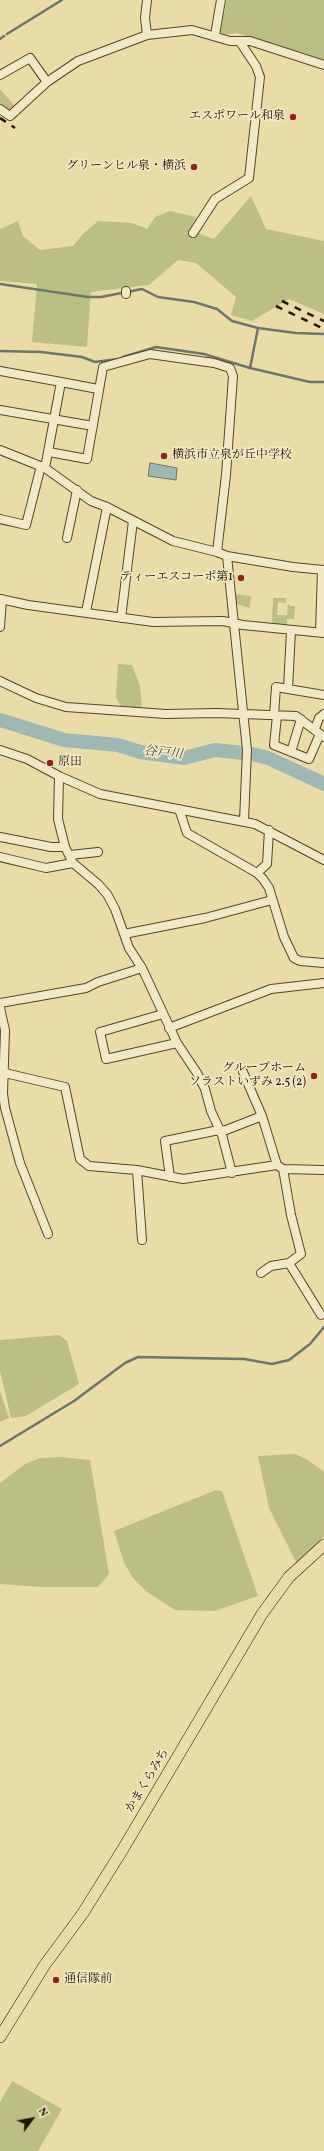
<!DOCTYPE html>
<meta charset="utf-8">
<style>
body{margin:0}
#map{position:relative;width:324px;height:2151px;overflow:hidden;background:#eadca7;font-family:Vollkorn,serif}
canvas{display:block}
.north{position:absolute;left:12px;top:2099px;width:40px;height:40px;-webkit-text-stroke:3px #f1e8c6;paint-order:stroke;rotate:58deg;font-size:11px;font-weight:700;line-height:16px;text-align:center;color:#231200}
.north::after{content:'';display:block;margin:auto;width:14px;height:18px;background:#231200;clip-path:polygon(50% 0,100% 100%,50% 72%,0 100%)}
</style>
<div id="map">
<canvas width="324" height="2151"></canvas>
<div class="north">N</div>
</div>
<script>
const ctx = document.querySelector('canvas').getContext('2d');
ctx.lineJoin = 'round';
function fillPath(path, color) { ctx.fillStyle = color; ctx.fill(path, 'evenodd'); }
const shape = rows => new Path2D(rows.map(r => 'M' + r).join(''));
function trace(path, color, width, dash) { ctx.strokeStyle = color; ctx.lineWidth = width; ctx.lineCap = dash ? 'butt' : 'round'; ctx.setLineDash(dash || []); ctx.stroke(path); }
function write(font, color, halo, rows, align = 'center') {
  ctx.font = font + ' Vollkorn,"Noto Serif JP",serif'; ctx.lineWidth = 3.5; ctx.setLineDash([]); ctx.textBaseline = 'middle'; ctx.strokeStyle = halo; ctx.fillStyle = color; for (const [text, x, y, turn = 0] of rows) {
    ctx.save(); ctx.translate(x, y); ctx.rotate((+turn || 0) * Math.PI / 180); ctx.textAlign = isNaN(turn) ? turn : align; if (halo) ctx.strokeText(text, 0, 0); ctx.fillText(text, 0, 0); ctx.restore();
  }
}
fillPath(shape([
 [227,0,324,0,324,63,237,33,222,35,220,32],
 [0,89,16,107,11,111,0,104],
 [251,196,266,229,324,241,324,314,289,299,252,321,231,315,236,297,196,263,178,260,149,285,91,292,87,347,32,342,37,284,0,281,0,229,18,221,23,236,40,250,73,246,83,234,98,221,132,223,147,229,155,217,170,211,196,217,189,230,214,239],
 [235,594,251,596,250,608,236,604],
 [273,598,286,598,286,603,278,602,277,615,287,615,288,603,290,606,295,606,294,619,287,619,287,625,272,624],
 [118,664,132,665,140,686,142,708,121,706,116,698],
 [59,1335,67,1341,79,1384,26,1416,11,1418,0,1371,0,1340],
 [0,1391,9,1418,0,1422],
 [295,1454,308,1460,324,1472,324,1537,297,1564,269,1508,258,1456],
 [60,1457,90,1460,109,1574,98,1587,42,1587,0,1584,0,1483,25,1464,40,1458],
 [216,1490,222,1491,258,1596,215,1611,175,1610,147,1592,133,1578,124,1563,114,1531],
 [12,2081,62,2109,38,2151,0,2151,0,2102]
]), '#bcbf84');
const water = shape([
 [150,463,177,468,176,480,148,476,150,463]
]);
fillPath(water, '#9eb8b4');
trace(water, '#6d766c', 1);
trace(shape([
 [7,34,62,0],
 [0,39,4,36],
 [0,284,88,297,101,297,142,289,158,297,194,302,217,309,232,321,258,328,250,368,310,382,324,382],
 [258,328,296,333,324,334],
 [0,351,41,352,82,357,95,362,118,359],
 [123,357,156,347,204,354,250,368],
 [0,1446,74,1401,125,1363,138,1357,244,1359,272,1364,289,1360,310,1344,324,1327]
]), '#6d766c', 2.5);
trace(shape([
 [0,720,64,740,118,745,140,752,184,758,215,750,252,754,268,758,324,784]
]), '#9eb8b4', 14);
const minor = shape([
 [147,35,145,18,147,0],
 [215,35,221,0],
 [0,75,30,58,47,82],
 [0,109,10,116,47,82,78,61,147,35,192,30,230,41,250,41,324,65],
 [193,233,215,199,249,178,260,77,256,66,240,42],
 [126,291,126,294],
 [0,371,61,382,45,468],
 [61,382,98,389],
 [0,410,93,426],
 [0,450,45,468,91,501,107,507,173,541,217,552,227,556,293,567,324,570],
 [49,452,87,459,103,367,150,354,214,363,230,368,233,376,226,475,217,552],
 [0,519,26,525,41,466],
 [67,538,77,490],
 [227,556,247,750,244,821],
 [0,599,28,605,153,622,223,621,243,625,324,633],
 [86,612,107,507],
 [121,618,133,521],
 [0,627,2,599],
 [291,630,288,689,324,695],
 [320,632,322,570],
 [0,681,36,698,66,707,166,714,216,713,296,716,324,737],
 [274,715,276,687,288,689],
 [277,716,274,745,309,759,320,734],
 [315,729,319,718,324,714],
 [0,750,27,759,59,776,100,794,255,824,324,860],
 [291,752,301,719],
 [59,776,58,819,65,847,73,863,98,884,107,894,115,909,129,948,142,968,177,1043,197,1073,205,1089,211,1111,222,1135,232,1173],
 [179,809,187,833,257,873,263,879,269,888,284,937,294,958,300,961,324,963],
 [0,837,51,847,65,847],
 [70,855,98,852],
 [0,857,46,868,73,863],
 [257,873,267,864,269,830],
 [124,934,205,918,272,900],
 [0,1003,86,988,98,982,142,968],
 [0,1008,5,1030,3,1094,5,1108,20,1163,48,1234],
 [163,1014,100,1032,106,1059,177,1043],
 [169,1028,271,989,324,983],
 [0,1070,9,1074,65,1087,80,1159,89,1166,137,1170,183,1179,277,1165,283,1169,324,1170],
 [243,1072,262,1116,277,1165],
 [137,1170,142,1240],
 [170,1177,165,1141,214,1131,226,1130,262,1116],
 [289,1263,321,1315],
 [261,1273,271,1266,289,1263,301,1254,291,1215,283,1169]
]);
const major = shape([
 [0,2037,44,1966,83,1913,123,1849,262,1614,289,1577,324,1545]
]);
trace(minor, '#55442a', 10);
trace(major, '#231200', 12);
trace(minor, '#f1e8c6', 8);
trace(major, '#eadca7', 11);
trace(shape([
 [0,118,15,128],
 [282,301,324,321],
 [276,306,324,329]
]), '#231200', 2.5, [7, 7]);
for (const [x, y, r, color] of [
 [293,117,4,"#8f2418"],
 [194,167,4,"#8f2418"],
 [164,456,4,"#8f2418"],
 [241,578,4,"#8f2418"],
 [50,763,4,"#8f2418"],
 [314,1076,4,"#8f2418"],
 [56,1980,4,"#8f2418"]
]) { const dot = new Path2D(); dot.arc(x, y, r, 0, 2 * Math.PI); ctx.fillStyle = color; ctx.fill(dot); trace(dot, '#f1e8c6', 1.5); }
write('12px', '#231200', '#f1e8c6', [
 ["エスポワール和泉",285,117],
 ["グリーンヒル泉・横浜",186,167],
 ["横浜市立泉が丘中学校",172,456,"left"],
 ["ティーエスコーポ第1",233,578],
 ["原田",58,763,"left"],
 ["グループホーム",306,1069],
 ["ソラストいずみ 2.5 (2)",306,1083],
 ["通信隊前",64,1980,"left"]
], 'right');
write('12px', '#231200', '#f1e8c6', [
 ["かまくらみち",148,1781,-59]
]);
write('italic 13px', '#4e4c3f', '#f1e8c6', [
 ["谷戸川",163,754,6]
]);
</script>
